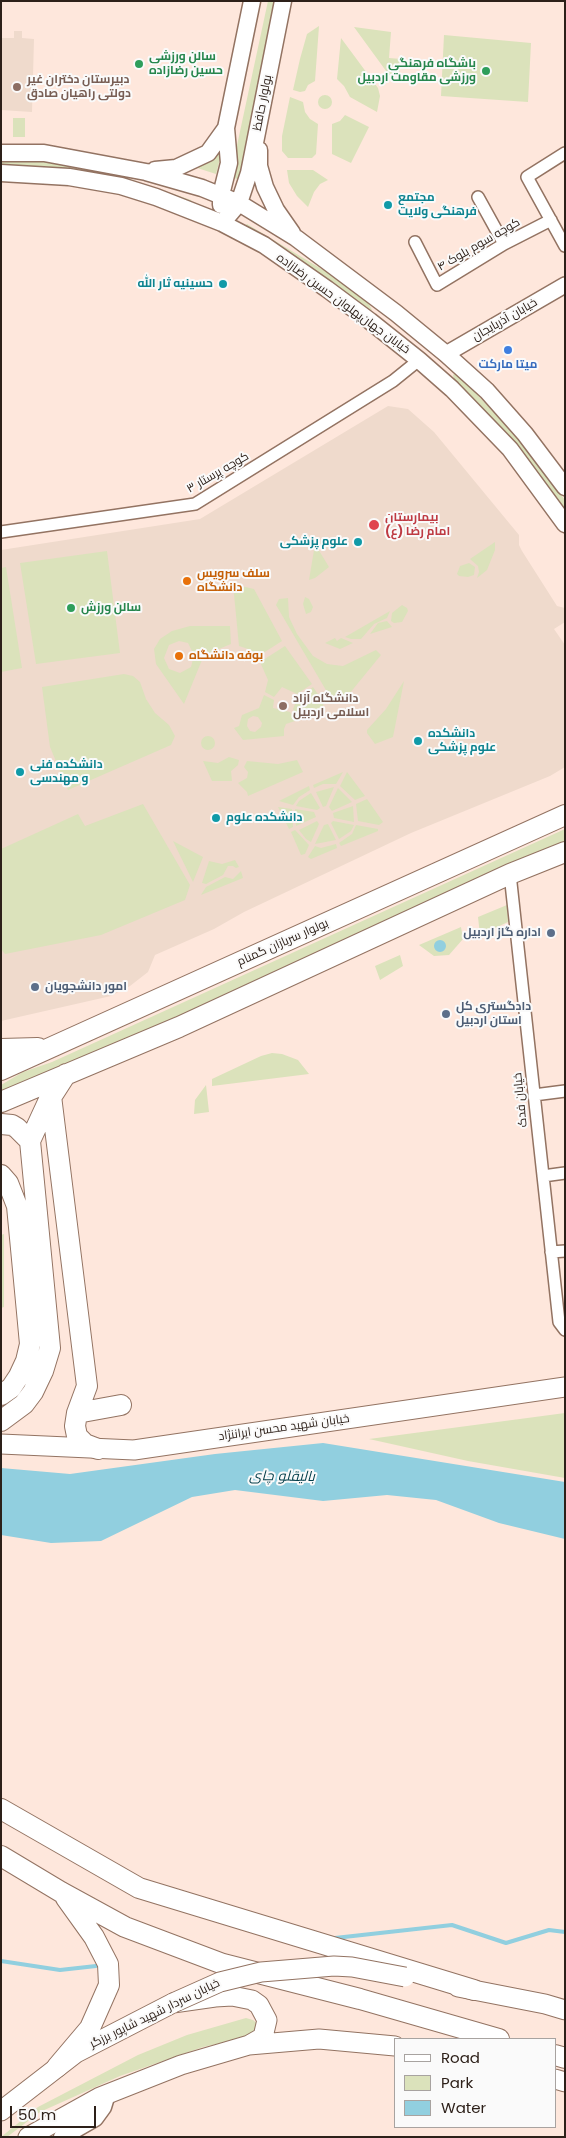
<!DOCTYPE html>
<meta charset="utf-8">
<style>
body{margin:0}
#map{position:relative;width:566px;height:2138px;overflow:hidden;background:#fee7dc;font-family:Poppins,sans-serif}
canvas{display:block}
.frame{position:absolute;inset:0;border:2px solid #2d2019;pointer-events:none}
.legend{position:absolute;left:394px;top:2038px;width:162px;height:90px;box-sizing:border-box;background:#fafafa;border:1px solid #a8a3a0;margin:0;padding:6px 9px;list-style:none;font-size:15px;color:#2d2019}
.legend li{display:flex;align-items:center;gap:10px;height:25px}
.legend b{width:25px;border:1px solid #a8a3a0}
.scale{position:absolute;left:10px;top:2106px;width:86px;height:22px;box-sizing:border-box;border:2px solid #2d2019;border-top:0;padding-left:6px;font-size:15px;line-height:18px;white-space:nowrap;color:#2d2019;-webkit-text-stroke:4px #fafafa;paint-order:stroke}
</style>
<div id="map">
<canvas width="566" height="2138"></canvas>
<div class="frame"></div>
<ul class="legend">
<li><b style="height:6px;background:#fff"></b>Road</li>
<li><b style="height:14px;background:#dbe2bb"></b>Park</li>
<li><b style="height:14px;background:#91cfdf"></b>Water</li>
</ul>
<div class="scale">50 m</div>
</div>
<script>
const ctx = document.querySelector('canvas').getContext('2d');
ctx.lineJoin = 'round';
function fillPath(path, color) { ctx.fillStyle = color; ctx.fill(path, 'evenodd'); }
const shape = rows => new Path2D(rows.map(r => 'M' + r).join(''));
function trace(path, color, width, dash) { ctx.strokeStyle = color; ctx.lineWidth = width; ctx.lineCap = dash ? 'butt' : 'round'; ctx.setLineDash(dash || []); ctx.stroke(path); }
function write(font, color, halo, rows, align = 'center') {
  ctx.font = font + ' Poppins,Cairo,sans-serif'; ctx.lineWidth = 4; ctx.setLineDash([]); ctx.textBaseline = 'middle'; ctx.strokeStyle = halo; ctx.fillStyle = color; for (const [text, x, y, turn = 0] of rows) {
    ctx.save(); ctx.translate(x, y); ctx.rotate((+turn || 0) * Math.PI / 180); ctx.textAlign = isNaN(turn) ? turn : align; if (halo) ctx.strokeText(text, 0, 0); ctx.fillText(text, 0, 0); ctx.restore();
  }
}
fillPath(shape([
 [14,31,22,31,22,38,34,39,32,112,1,110,1,38,14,38],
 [388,406,408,409,434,432,519,535,519,545,522,551,557,606,565,608,565,622,554,629,565,645,565,767,550,776,411,833,244,912,214,929,155,955,148,972,130,986,111,996,1,1021,1,550,200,519]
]), '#efdacc');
fillPath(shape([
 [268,1,276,1,239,177,237,179,234,178,233,170,236,150],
 [319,26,315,81,308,85,305,91,300,92,293,90,300,59,307,34],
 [354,27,391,32,389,58,401,59,399,76,389,75],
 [444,35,531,43,528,102,441,96],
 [341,38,378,88,380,96,377,112,350,97,344,86,337,79],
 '318 102a7 7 0 1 1 14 0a7 7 0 1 1-14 0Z',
 [290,97,303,102,305,112,310,119,318,124,316,154,312,158,288,158,282,151,282,136],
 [345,115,369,127,351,163,332,154,332,124,340,121],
 [13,118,25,118,25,137,13,137],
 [222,151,216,174,191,166],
 [1,158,29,159,109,172,191,200,194,205,77,171,50,167,1,165],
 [287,170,313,170,328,180,320,184,314,192,308,207,297,196,289,183],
 [247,224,343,282,369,304,372,310,369,311,244,226],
 [455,373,458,374,498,417,533,457,565,500,565,510,513,443,454,379,453,375],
 [495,542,495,550,487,570,477,578,479,572,478,566,470,559],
 [315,544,329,567,315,578,309,580],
 [107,551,120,653,36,664,20,563],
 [469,563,475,567,474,575,468,577,459,576,457,574,460,566],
 [6,567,22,668,1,672,1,568],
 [233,584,254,589,282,641,257,657,251,650,239,646],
 [305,597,309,599,313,607,311,612,306,614,303,604],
 [288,598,289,617,297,634,313,656,327,664,343,666,376,650,381,655,345,699,336,695,330,697,276,605,279,599],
 [402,605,407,608,408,611,402,622,394,623,391,621,392,613],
 [390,611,387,618,374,624,361,639,351,639,345,637],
 [387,621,392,627,370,634,378,623],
 [190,626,230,626,231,644,204,655,184,704,156,664,154,649,160,639,172,631],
 [179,641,188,643,194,655,191,667,180,673,169,669,164,658,169,645],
 [335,638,337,641,341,638,353,643,340,649,325,643],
 [285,646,312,684,297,694,282,687,274,697,265,692,268,680,260,662],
 [124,674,133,676,140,682,146,699,155,713,169,725,175,736,171,745,68,790,50,747,42,687],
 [404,681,393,737,375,744,367,733,367,730,386,709],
 [313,687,324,703,321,710,300,720,293,709,297,699],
 [264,695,274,700,273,708,290,712,295,721,286,724,284,729,284,736,243,740,234,728,239,726,242,715,259,708],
 [253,716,258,717,262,723,261,727,255,732,250,731,247,726,248,719],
 '201 743a7 7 0 1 1 14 0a7 7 0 1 1-14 0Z',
 [229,757,239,760,238,765,231,771,232,781,212,781,203,761,218,763],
 [297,760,303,772,248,796,247,792,238,783,247,778,248,772,244,767,247,761,278,764],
 [343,772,336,784,323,784,314,788,313,785],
 [347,772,365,796,355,800,340,786],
 [309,786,310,790,299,797,293,805,279,801],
 [334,787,326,806,323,807,316,792],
 [338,788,352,802,332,811,329,807],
 [311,793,320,808,317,810,296,806,299,801],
 [367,799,383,822,379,825,358,821,356,804],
 [143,804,190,885,185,900,101,935,5,954,1,949,1,849,78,814,85,826],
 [353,806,354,822,334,818,333,813],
 [278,807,292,809,293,827,289,829],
 [295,809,314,812,316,817,296,826],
 [317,821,319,824,311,842,306,839,299,830],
 [333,821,354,825,351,831,339,839,331,823],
 [328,824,336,840,315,844,324,825],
 [356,825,378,829,378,831,341,846,339,843,352,834],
 [565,829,565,844,144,1033,3,1091,1,1090,1,1085,23,1072,52,1062],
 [295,830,309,845,305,854,301,855,291,832],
 [173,841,203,857,193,882],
 [336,844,337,848,311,859,308,857,315,846,321,848],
 [235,860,239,867,236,868,233,866,228,866,223,875,206,884,202,883,209,861,222,864],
 [241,871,243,878,201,895,206,887,225,877,233,879],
 [507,905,508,922,480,935,478,917],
 [461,927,463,939,449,955,434,956,419,945],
 [400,955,403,966,380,980,375,966],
 [272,1053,282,1054,298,1060,309,1074,212,1086,212,1079,261,1056],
 [206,1085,209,1112,194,1114,195,1100],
 [4,1234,4,1307,1,1308,1,1235],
 [565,1413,565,1478,468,1461,369,1439],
 [246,2018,253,2020,258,2024,259,2030,249,2037,203,2047,120,2076,40,2112,7,2137,1,2137,38,2107,138,2055,187,2035]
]), '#dbe2bb');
fillPath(shape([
 '434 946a6 6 0 1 1 12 0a6 6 0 1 1-12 0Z',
 [323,1443,565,1482,565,1539,499,1523,436,1500,387,1495,323,1501,235,1490,192,1497,101,1541,51,1543,1,1535,1,1468,70,1474,215,1454]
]), '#91cfdf');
trace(shape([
 [335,1938,452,1925,506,1943,549,1930,565,1932],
 [1,1961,60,1970,96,1966]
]), '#91cfdf', 4);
const minor = shape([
 [565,153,527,177,565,246],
 [478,197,504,244],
 [415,242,437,285,504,244,551,220],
 [1,532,195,504,393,381,419,360],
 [510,874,559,1322,565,1330],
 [534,1095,565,1091],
 [543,1176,565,1173],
 [551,1252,565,1251]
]);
const tertiary = shape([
 [446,354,565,285]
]);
const secondary = shape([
 [259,150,259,166,265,187,276,210,292,233],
 [1,153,44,153,146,172,202,188,239,203,296,238,396,313,446,354,487,391,525,434,565,487],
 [155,170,176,168,208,153,226,128],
 [1,173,69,177,121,186,156,197,222,223,264,245,327,289,370,321,419,360,452,389,510,449,565,524],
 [221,205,221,195,229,163,226,128,252,1],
 [222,223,239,203,249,173,283,1],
 [62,2137,95,2118,103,2107,107,2094]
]);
const primary = shape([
 [1,1444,134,1450,565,1387],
 [458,1987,545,2004,565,2010],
 [555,2079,565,2082],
 [1,2111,76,2053,173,2003,215,1997,232,1996,252,2000,259,2005,267,2020,263,2037,249,2045],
 [28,2137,100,2097,181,2065,249,2045,319,2039,395,2046]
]);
const trunk = shape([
 [1,1049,38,1048],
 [1,1070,565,815],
 [51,1096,87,1386,77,1413,75,1426,77,1436,85,1444,98,1449],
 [1,1102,179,1027,510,874,565,852],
 [1,1124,12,1125,17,1128,30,1141],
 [1,1175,8,1183,17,1206,30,1344,26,1361,19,1376,11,1388,1,1395],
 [77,1413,121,1405],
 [1,1421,24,1404,33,1392,43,1371,50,1348,30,1141,48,1102,66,1074],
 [1,1809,139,1888,474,1990],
 [1,1856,61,1892,125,1927,223,1964,360,1999,499,2039],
 [555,2055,565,2058],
 [57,2067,90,2028,109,1985,108,1964,94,1937,66,1898]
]);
trace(minor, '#937362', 14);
trace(tertiary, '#937362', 18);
trace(secondary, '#937362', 19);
trace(primary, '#937362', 21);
trace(trunk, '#937362', 22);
trace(minor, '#fff', 11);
trace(tertiary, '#fff', 15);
trace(secondary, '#fff', 16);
trace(primary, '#fff', 19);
trace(trunk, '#fff', 20);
const primaryBridge = shape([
 [173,2003,220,1982,261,1972,334,1966,352,1967,405,1977]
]);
trace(primaryBridge, '#937362', 21, []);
trace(primaryBridge, '#fff', 19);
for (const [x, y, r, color] of [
 [139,64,5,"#2e9e5b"],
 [486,71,5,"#2e9e5b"],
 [17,87,5,"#8d6e63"],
 [388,205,5,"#0f9aa8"],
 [223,284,5,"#0f9aa8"],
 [508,350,5,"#3f7fe0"],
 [374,525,6,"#e0444e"],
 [358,542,5,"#0f9aa8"],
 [187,581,5,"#e8710a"],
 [71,608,5,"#2e9e5b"],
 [179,656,5,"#e8710a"],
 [283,706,5,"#8d6e63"],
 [418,741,5,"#0f9aa8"],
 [20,772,5,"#0f9aa8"],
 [216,818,5,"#0f9aa8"],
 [551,933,5,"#5c6f8a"],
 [35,987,5,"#5c6f8a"],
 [446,1014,5,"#5c6f8a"]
]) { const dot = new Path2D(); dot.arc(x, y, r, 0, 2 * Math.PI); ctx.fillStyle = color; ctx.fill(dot); trace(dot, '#fafafa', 2); }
write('bold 12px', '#27864d', '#fafafa', [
 ["سالن ورزشی",149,57],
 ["حسین رضا‌زاده",149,71],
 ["باشگاه فرهنگی",476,64,"right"],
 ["ورزشی مقاومت اردبیل",476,78,"right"],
 ["سالن ورزش",81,608]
], 'left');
write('bold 12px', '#785e54', '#fafafa', [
 ["دبیرستان دختران غیر",27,80],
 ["دولتی راهیان صادق",27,94],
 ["دانشگاه آزاد",293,699],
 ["اسلامی اردبیل",293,713]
], 'left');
write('12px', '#2d2019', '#fafafa', [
 ["بولوار حافظ",263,103,-79],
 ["کوچه سوم بلوک ۴",479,245,-30],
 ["خیابان جهان‌پهلوان حسین رضا‌زاده",343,304,36],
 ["خیابان آذربایجان",505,320,-30],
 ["کوچه پرستار ۳",218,473,-30],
 ["بولوار سربازان گمنام",283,943,-24],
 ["خیابان فدک",521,1100,-96],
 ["خیابان شهید محسن ایراننژاد",284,1428,-8],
 ["خیابان سردار شهید شاپور برزگر",155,2014,-26]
]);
write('bold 12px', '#0d838f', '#fafafa', [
 ["مجتمع",398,198],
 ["فرهنگی ولایت",398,212],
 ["حسینیه ثار الله",213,284,"right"],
 ["علوم پزشکی",348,542,"right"],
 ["دانشکده",428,734],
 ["علوم پزشکی",428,748],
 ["دانشکده فنی",30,765],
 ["و مهندسی",30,779],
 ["دانشکده علوم",226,818]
], 'left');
write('bold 12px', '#366cbe', '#fafafa', [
 ["میتا مارکت",508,365]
]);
write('bold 12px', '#be3a42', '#fafafa', [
 ["بیمارستان",385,518],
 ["امام رضا (ع)",385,532]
], 'left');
write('bold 12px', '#c56008', '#fafafa', [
 ["سلف سرویس",197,574],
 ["دانشگاه",197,588],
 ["بوفه دانشگاه",189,656]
], 'left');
write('bold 12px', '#4e5e75', '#fafafa', [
 ["اداره گاز اردبیل",541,933,"right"],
 ["امور دانشجویان",45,987],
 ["دادگستری کل",456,1007],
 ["استان اردبیل",456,1021]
], 'left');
write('italic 14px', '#023d49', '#fafafa', [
 ["بالیقلو چای",282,1477,1]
]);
</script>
